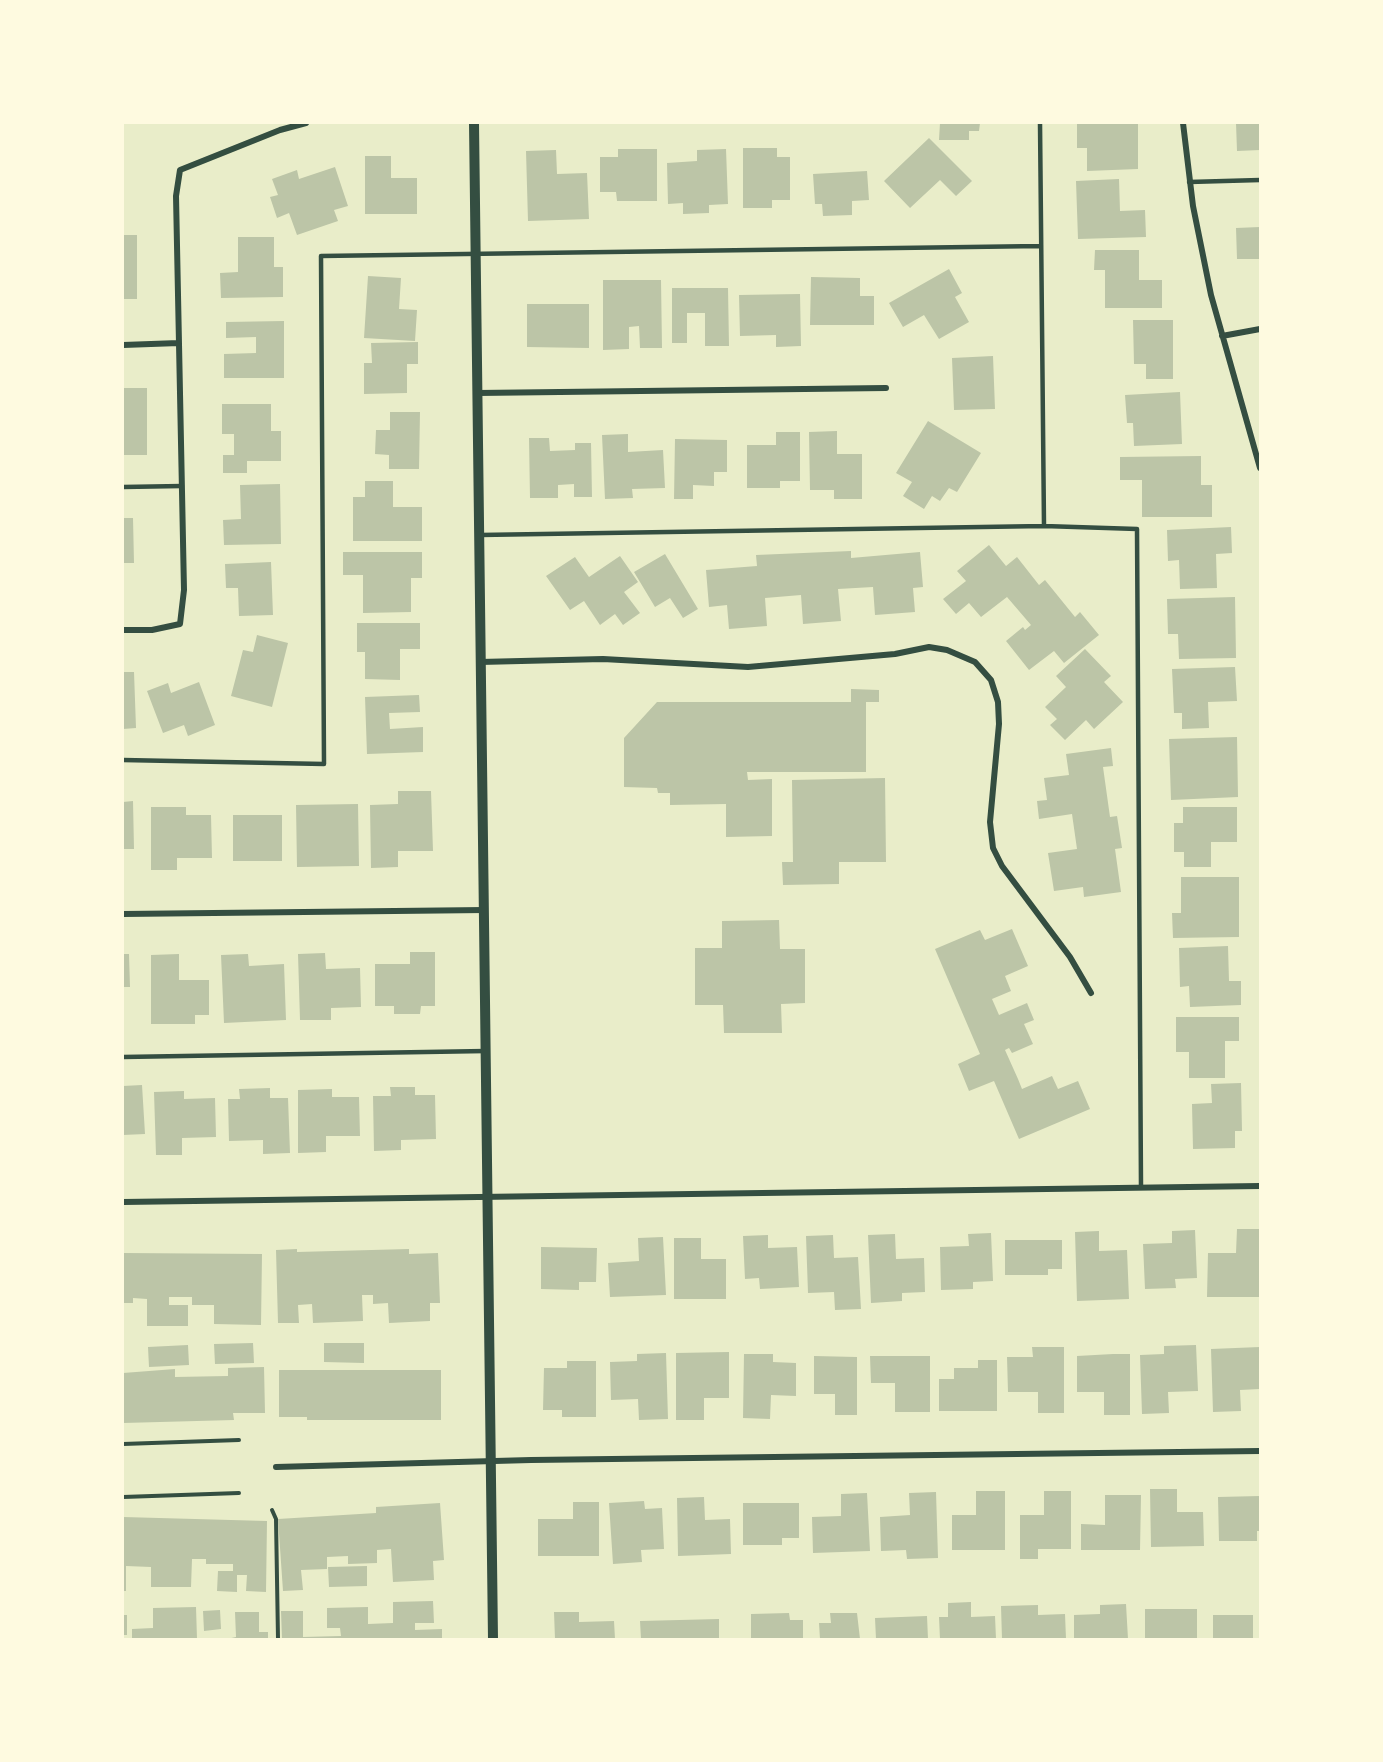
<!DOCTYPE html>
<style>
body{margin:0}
#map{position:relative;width:1383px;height:1762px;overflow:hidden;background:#e9edc9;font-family:Ubuntu,sans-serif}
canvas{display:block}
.frame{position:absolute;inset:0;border:124px solid #fefae0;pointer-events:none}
</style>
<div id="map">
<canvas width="1383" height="1762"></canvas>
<div class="frame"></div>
</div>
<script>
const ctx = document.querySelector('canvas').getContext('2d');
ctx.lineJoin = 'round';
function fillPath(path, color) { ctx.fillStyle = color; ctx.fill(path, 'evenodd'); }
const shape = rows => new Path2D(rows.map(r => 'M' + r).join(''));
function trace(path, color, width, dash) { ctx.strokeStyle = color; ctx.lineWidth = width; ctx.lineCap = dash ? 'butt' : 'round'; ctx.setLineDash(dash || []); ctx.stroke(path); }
fillPath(shape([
 [940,123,980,123,979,131,969,131,969,140,939,140],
 [1077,123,1138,123,1138,169,1087,171,1087,148,1077,148],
 [1236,123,1260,123,1260,150,1237,151],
 [929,138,972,181,956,196,940,180,910,208,884,181],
 [743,148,777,148,777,157,790,157,790,200,772,200,772,208,743,208],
 [618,149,657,149,657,201,617,201,616,192,600,192,600,157,618,157],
 [726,149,728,204,709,205,709,213,683,214,683,203,668,204,667,163,697,161,697,150],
 [556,150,557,174,587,173,589,219,528,221,526,151],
 [365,156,391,156,391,178,417,178,417,214,365,214],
 [335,167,348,206,334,210,338,221,297,235,289,213,277,218,270,197,278,195,272,179,297,170,299,179],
 [867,171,869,200,852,201,852,215,823,216,822,204,815,204,813,174],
 [1119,179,1120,211,1145,210,1146,237,1078,239,1076,181],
 [1260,227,1260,259,1237,259,1236,228],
 [123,235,137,235,137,299,123,299],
 [238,237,274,237,274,267,283,267,283,297,221,298,220,273,238,272],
 [1095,250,1139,250,1139,280,1162,280,1162,308,1105,308,1105,270,1094,270],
 [949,269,962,293,955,297,969,322,939,339,924,315,903,327,889,303],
 [368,276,401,278,399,309,417,310,415,341,364,338],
 [811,277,860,278,860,296,874,296,874,325,810,325],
 [603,280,661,280,662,348,640,348,639,326,629,327,629,349,603,350],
 [672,288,728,288,729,346,705,346,705,313,687,313,687,343,672,343],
 [800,294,801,346,776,347,776,335,740,336,739,295],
 [527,304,589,304,589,348,527,347],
 [1133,320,1173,320,1173,379,1146,379,1146,364,1134,364],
 [284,321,284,378,224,378,224,354,256,353,256,337,226,338,226,322],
 [418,342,418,364,407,364,407,393,364,394,364,363,372,363,371,343],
 [993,356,995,409,954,410,952,358],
 [123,388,147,388,147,455,123,455],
 [1180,392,1182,444,1134,446,1133,423,1127,423,1125,395],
 [222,404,271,404,271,431,281,431,281,461,247,461,247,473,223,473,223,455,234,455,234,434,222,434],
 [390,412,420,412,419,469,389,469,389,455,375,454,376,430,390,430],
 [928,421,981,453,957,492,949,488,940,501,932,496,924,509,903,496,912,482,896,473],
 [837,431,837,454,862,454,862,499,834,499,834,490,810,490,809,432],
 [776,432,800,432,800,481,780,481,780,488,747,488,747,445,776,445],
 [628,434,628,452,663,450,665,488,632,489,633,498,605,499,602,435],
 [529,438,549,438,550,451,575,450,575,443,591,443,592,497,574,497,574,484,558,485,558,498,530,498],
 [675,439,727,440,727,472,714,472,714,486,693,485,693,499,674,499],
 [1201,456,1201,485,1212,485,1212,517,1142,517,1142,480,1120,480,1120,457],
 [365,481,393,481,393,507,422,507,422,541,353,541,353,497,365,497],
 [280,484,281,544,224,545,223,520,241,519,240,485],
 [123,518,133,518,134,563,123,563],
 [1231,527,1232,553,1216,554,1217,588,1180,589,1179,560,1168,561,1167,530],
 [989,545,1006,566,1017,557,1039,585,1045,580,1075,617,1080,612,1099,635,1064,663,1054,651,1029,670,1006,641,1023,627,1025,630,1031,625,1007,597,981,617,969,603,956,614,943,599,966,581,957,571],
 [851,551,851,558,920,552,923,587,913,588,915,612,875,615,873,587,838,589,841,621,803,624,801,595,765,598,767,626,729,629,727,605,709,607,706,570,757,566,756,555],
 [343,552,422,552,422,578,411,578,411,612,363,613,363,575,343,575],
 [665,554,698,609,683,618,670,598,655,607,634,572],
 [620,556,638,582,624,592,640,613,623,625,615,614,600,625,584,601,570,610,546,576,575,557,589,577],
 [271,562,273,615,239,616,238,588,226,588,225,564],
 [1235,597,1236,658,1179,659,1178,634,1168,634,1167,599],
 [357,623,420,623,420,649,400,649,400,680,365,679,365,652,357,652],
 [257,635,288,643,272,707,231,696,243,650,253,652],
 [1085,649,1111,676,1104,682,1123,702,1094,729,1086,720,1065,740,1050,725,1057,719,1045,707,1066,687,1056,676],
 [1235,667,1237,701,1208,702,1209,728,1182,729,1182,713,1174,713,1172,669],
 [123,672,134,672,136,728,123,729],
 [199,682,215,725,188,736,184,725,163,733,147,691,168,683,171,693],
 [851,689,879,690,879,702,866,702,866,772,747,772,748,780,772,779,772,836,726,837,726,804,670,805,670,793,658,793,657,788,624,787,624,738,657,702,851,702],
 [419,695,420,712,389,713,390,729,423,727,423,752,367,754,365,697],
 [1237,737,1238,797,1171,800,1169,739],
 [1111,748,1113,766,1103,767,1110,817,1117,816,1122,848,1115,849,1121,892,1084,897,1083,887,1054,891,1048,853,1077,849,1072,814,1039,819,1037,801,1047,800,1044,778,1069,775,1066,754],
 [885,778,886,862,839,862,839,884,783,885,782,862,793,862,792,780],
 [398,791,431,791,433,851,398,851,398,867,371,868,370,805,398,804],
 [133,801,134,849,123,849,123,802],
 [358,804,359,866,297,867,296,805],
 [151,807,186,807,186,815,211,815,212,858,177,858,177,870,151,870],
 [1183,807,1237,807,1237,842,1211,842,1211,867,1184,867,1184,852,1174,852,1174,823,1183,823],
 [233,815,282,815,282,861,233,861],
 [1181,877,1239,877,1239,937,1173,938,1172,913,1181,913],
 [779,920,780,949,805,949,805,1003,781,1004,782,1033,724,1033,723,1005,695,1005,695,948,722,948,722,921],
 [1012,929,1028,966,1005,976,1011,991,992,999,999,1015,1027,1003,1034,1020,1024,1024,1033,1044,1012,1053,1009,1048,1005,1050,1018,1079,1022,1089,1052,1076,1058,1089,1078,1081,1090,1109,1019,1139,994,1081,969,1091,958,1064,980,1054,935,949,980,930,985,940],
 [1228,946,1229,981,1241,981,1241,1005,1190,1007,1189,986,1180,987,1179,948],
 [410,952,435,952,435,1006,421,1006,420,1014,394,1014,394,1006,375,1006,375,964,410,964],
 [325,953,326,969,360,968,361,1007,331,1008,331,1020,300,1020,298,954],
 [123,954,129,954,130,987,123,987],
 [179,954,179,980,209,980,209,1015,195,1015,195,1024,151,1024,151,955],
 [248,954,249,966,284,964,286,1020,224,1023,221,955],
 [1176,1017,1239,1017,1239,1041,1225,1041,1225,1078,1189,1078,1189,1052,1176,1052],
 [1241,1083,1242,1131,1235,1131,1235,1148,1193,1149,1192,1104,1212,1103,1211,1084],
 [142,1085,145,1134,123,1135,123,1086],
 [390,1087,415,1087,415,1095,435,1095,436,1139,401,1140,401,1150,374,1151,373,1096,391,1096],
 [270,1088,270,1098,288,1098,290,1153,263,1154,263,1140,229,1141,228,1099,240,1099,239,1089],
 [332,1089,332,1097,359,1097,360,1136,326,1136,326,1152,298,1153,298,1090],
 [184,1091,184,1099,215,1098,216,1137,182,1138,182,1155,156,1155,154,1092],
 [1237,1229,1260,1229,1260,1297,1207,1297,1208,1253,1236,1253],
 [1195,1230,1197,1278,1175,1279,1176,1288,1145,1289,1143,1244,1172,1243,1172,1231],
 [1099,1231,1099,1251,1127,1250,1129,1299,1077,1301,1075,1232],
 [991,1233,993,1281,973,1282,973,1289,941,1290,940,1247,969,1246,968,1234],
 [895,1234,896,1259,924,1258,925,1292,902,1293,902,1301,871,1303,868,1235],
 [768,1235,768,1248,797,1247,799,1287,760,1289,759,1278,745,1279,743,1236],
 [833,1235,834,1258,858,1257,861,1309,835,1310,834,1292,808,1293,806,1236],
 [663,1237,666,1295,610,1297,608,1263,639,1261,638,1238],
 [674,1238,701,1238,701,1259,726,1259,726,1299,674,1299],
 [1005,1240,1062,1240,1062,1269,1048,1269,1048,1275,1005,1275],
 [541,1247,597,1248,596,1282,579,1282,579,1290,541,1289],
 [297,1249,297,1252,409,1249,409,1254,438,1253,440,1303,430,1303,430,1321,389,1323,388,1303,373,1304,373,1295,362,1295,363,1321,313,1323,312,1304,298,1305,299,1323,278,1323,276,1250],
 [123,1253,262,1254,261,1325,214,1324,214,1305,192,1305,192,1297,169,1297,169,1305,188,1305,188,1326,147,1326,147,1299,133,1298,133,1303,123,1303],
 [253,1343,254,1363,215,1364,214,1344],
 [324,1343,364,1343,364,1363,324,1362],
 [188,1345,189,1365,149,1367,148,1347],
 [1196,1345,1198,1391,1168,1392,1169,1413,1142,1414,1140,1355,1164,1354,1164,1346],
 [1032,1347,1064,1347,1064,1413,1038,1413,1038,1392,1008,1392,1007,1357,1033,1357],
 [1260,1347,1260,1389,1240,1390,1241,1411,1213,1412,1211,1349],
 [729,1352,729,1398,704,1398,704,1420,676,1420,676,1353],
 [666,1353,668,1419,639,1420,638,1399,611,1400,610,1362,637,1361,637,1354],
 [744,1354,773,1354,773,1362,796,1363,796,1396,771,1395,770,1419,743,1418],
 [1113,1354,1130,1354,1130,1415,1104,1415,1104,1392,1077,1392,1077,1356],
 [814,1356,857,1357,857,1415,835,1415,835,1394,814,1394],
 [870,1356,930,1356,930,1412,895,1412,895,1383,871,1383],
 [978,1360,997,1360,997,1411,939,1411,939,1379,954,1379,954,1368,978,1368],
 [567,1361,596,1361,596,1417,562,1417,562,1410,543,1410,544,1368,567,1368],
 [264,1367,265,1413,233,1413,234,1420,123,1423,123,1373,175,1369,175,1377,228,1376,228,1368],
 [279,1370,441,1370,441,1420,307,1420,307,1417,279,1417],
 [1150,1489,1177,1489,1177,1512,1203,1512,1204,1546,1151,1547],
 [976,1491,1005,1491,1005,1550,952,1550,952,1515,976,1515],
 [1044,1491,1071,1491,1071,1549,1038,1549,1038,1559,1020,1559,1020,1515,1044,1515],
 [936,1492,938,1558,907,1559,906,1550,881,1551,880,1517,910,1515,909,1493],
 [867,1493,870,1551,813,1553,812,1517,841,1516,841,1494],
 [1105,1495,1141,1495,1140,1550,1081,1550,1081,1524,1105,1525],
 [1260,1496,1260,1531,1257,1531,1257,1541,1219,1541,1218,1497],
 [704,1497,705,1520,730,1519,731,1554,678,1556,677,1498],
 [644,1501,645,1509,662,1508,664,1549,641,1550,642,1562,613,1564,609,1503],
 [573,1502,599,1502,599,1556,538,1556,538,1519,573,1519],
 [440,1503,444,1560,433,1561,434,1580,393,1582,391,1549,377,1550,377,1563,348,1564,348,1556,327,1557,327,1569,301,1570,303,1590,283,1591,278,1519,376,1513,376,1507],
 [743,1503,799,1503,799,1538,782,1538,782,1545,743,1545],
 [123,1517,267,1521,266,1592,246,1591,247,1575,237,1575,237,1592,217,1591,218,1571,233,1571,233,1564,206,1564,206,1559,192,1559,191,1587,151,1587,151,1567,126,1566,126,1591,123,1591],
 [367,1566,367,1586,329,1587,328,1567],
 [433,1601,434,1623,415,1623,415,1630,442,1629,442,1639,282,1639,281,1611,303,1611,303,1637,341,1636,340,1628,327,1628,327,1608,368,1607,368,1624,393,1623,393,1602],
 [971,1602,971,1617,995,1616,996,1639,940,1639,939,1617,948,1617,948,1603],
 [1126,1604,1128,1639,1074,1639,1074,1615,1100,1614,1100,1605],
 [1038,1605,1038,1615,1065,1614,1066,1639,1002,1639,1001,1606],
 [196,1607,197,1639,132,1639,132,1629,153,1628,153,1608],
 [1145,1609,1197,1609,1197,1639,1145,1639],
 [220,1610,221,1629,204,1631,203,1611],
 [235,1612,259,1612,259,1632,268,1632,268,1639,227,1639,236,1637],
 [554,1612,579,1612,579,1622,614,1621,615,1639,555,1639],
 [789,1613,790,1620,803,1620,803,1639,751,1639,751,1614],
 [830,1613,857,1613,860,1639,820,1639,819,1623,831,1623],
 [123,1615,127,1615,127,1635,123,1635],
 [1213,1615,1253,1615,1253,1639,1213,1639],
 [927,1616,928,1639,876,1639,875,1618],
 [719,1619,719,1639,641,1639,640,1621]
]), '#bcc5a7');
trace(shape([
 [123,1444,239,1440],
 [123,1497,239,1493],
 [272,1510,276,1519,278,1639]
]), '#344e41', 4);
trace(shape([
 [1040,123,1044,526],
 [1189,182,1260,180],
 [123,487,182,486],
 [480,535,1044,526,1137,529,1141,1187],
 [123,760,324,764,321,256,1041,246],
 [123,1057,486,1051]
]), '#344e41', 4.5);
trace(shape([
 [1183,123,1193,206,1211,295,1260,468],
 [1222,336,1260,329],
 [123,345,179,343],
 [478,393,886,388],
 [123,630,152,630,180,624,184,590,176,196,180,170,280,130,306,123],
 [480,662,603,659,748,667,895,654,929,647,947,650,975,662,991,680,998,702,999,724,990,822,993,848,1002,866,1070,957,1091,993],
 [123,914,485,910],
 [123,1202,1260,1186],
 [276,1467,531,1460,1260,1451]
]), '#344e41', 6);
trace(shape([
 [474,123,493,1639]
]), '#344e41', 10);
</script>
